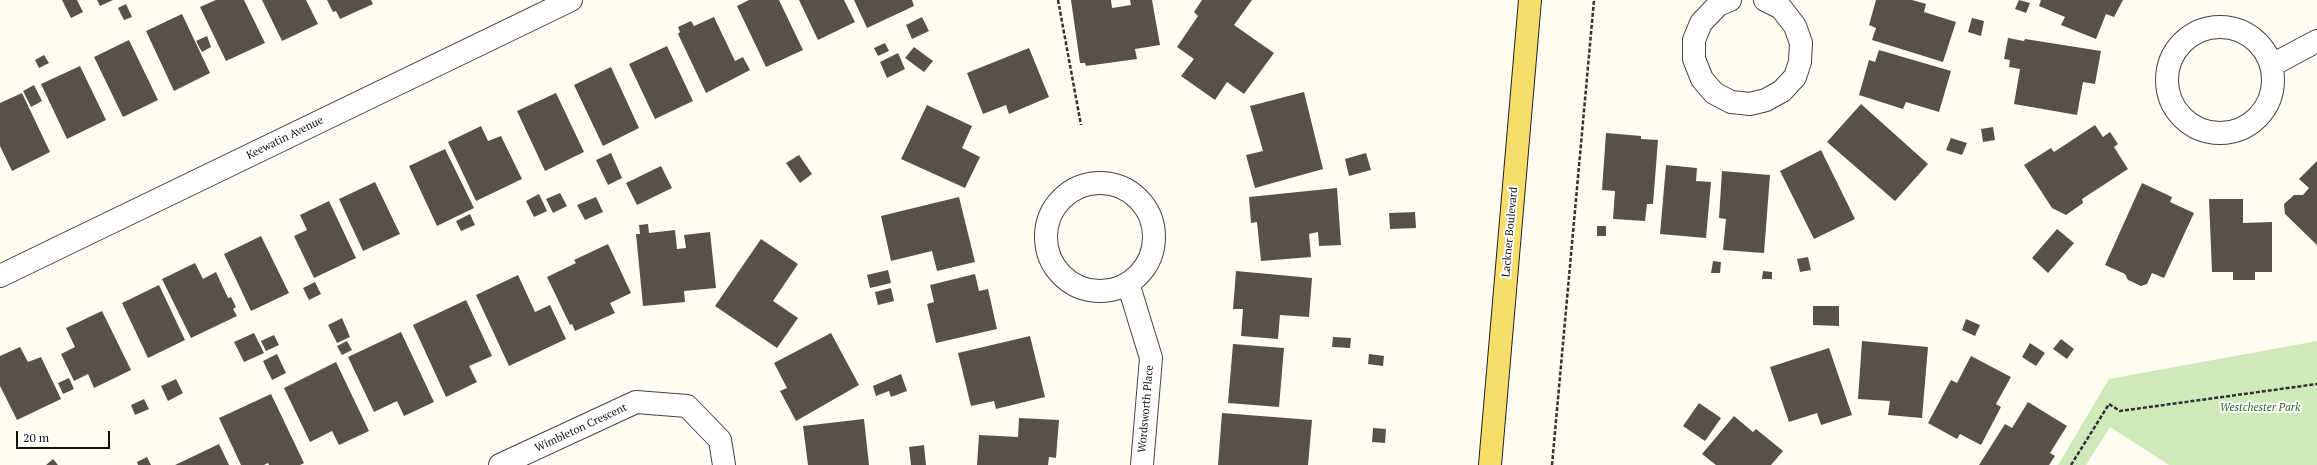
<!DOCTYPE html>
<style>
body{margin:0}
#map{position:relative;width:2317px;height:465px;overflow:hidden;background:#fffdf1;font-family:"PT Serif",serif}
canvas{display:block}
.scale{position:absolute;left:16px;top:431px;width:94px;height:18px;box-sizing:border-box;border:2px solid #0f0f0f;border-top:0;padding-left:5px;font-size:12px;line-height:14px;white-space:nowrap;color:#0f0f0f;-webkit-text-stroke:3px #fff;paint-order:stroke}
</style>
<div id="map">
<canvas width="2317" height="465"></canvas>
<div class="scale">20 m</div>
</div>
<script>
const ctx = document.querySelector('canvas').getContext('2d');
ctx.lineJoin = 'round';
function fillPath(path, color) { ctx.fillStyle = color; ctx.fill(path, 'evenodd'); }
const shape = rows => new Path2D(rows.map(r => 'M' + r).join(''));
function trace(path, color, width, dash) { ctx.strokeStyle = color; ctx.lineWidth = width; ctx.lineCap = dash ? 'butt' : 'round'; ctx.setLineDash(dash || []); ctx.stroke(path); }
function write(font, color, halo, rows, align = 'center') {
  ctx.font = font + ' "PT Serif",serif'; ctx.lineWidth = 4; ctx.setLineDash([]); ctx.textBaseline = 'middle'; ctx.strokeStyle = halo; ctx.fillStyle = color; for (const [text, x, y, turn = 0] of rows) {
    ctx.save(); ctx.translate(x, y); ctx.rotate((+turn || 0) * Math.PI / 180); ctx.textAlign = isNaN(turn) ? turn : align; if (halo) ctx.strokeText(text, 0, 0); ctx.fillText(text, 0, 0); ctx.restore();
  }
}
fillPath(shape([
 [2317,341,2317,465,2169,465,2110,427,2086,465,2058,465,2109,379]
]), '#d0e9bb');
fillPath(shape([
 [62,0,77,0,83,12,71,18],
 [97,0,113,0,100,6],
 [216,0,244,0,265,43,226,61,200,7],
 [262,0,306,0,318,24,282,41],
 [327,0,371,0,373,4,340,19,336,11,333,12],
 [749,0,779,0,803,50,766,67,737,6],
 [799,0,844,0,855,22,818,40],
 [854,0,912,0,914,6,867,28],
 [1071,0,1111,0,1112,8,1131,5,1130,0,1152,0,1160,45,1135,49,1137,59,1086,66,1085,63,1080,63],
 [1202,0,1252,0,1234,25,1274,53,1244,94,1227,82,1215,100,1181,76,1194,59,1177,47,1198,16,1194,12],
 [1876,0,1912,0,1926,4,1924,12,1956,22,1943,62,1872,40,1876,28,1869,25],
 [2019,0,2030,3,2026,13,2015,9],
 [2041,0,2123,0,2114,17,2106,14,2096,39,2061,25,2065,17,2039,6],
 [126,4,132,17,124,20,118,8],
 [182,14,210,73,174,91,146,31],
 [714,17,735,61,743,57,750,70,706,93,678,34,680,32,678,27,691,21,694,26],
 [922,17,929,31,912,39,906,25],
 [1972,18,1984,21,1981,36,1968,32],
 [207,36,211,47,202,52,196,41],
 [2008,38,2024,41,2025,39,2101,51,2095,84,2083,82,2077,115,2014,104,2020,69,2009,67,2010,60,2004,59],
 [129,40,158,100,123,117,94,57],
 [885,43,889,51,878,56,874,48],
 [667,46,693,101,655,119,629,64],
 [914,47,933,61,924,72,905,58],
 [1029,48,1049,97,1009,114,1006,105,983,114,967,73],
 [1879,50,1951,71,1939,112,1906,102,1903,109,1859,95,1869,60,1875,62],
 [898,53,905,69,887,78,880,62],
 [44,55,49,63,39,68,35,60],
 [80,66,106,120,67,139,41,84],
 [611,67,639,128,603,146,574,85],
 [34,85,42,101,31,107,23,91],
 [1304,92,1323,169,1255,188,1246,155,1263,151,1250,106],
 [22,93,50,152,12,171,0,146,0,103],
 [556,93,584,152,545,171,517,111],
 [1861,104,1928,164,1895,201,1827,142],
 [927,105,972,126,962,148,980,157,965,188,901,159],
 [2095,125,2103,137,2110,132,2118,144,2114,147,2128,169,2082,199,2083,203,2066,215,2052,208,2024,165,2051,148,2054,152],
 [481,126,488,141,501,136,522,179,476,201,448,142],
 [1993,127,1995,140,1983,142,1981,129],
 [1606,133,1641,136,1641,139,1658,140,1653,204,1647,204,1645,221,1613,219,1615,191,1602,190],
 [1951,138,1967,143,1962,155,1946,150],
 [445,149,474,208,437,226,409,166],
 [1821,150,1855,219,1814,239,1780,171],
 [611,153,622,178,608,185,596,160],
 [1366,153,1371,170,1349,176,1345,159],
 [799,155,812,174,800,183,786,163],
 [2317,161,2317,245,2285,214,2284,204,2294,195,2303,195,2309,188,2299,179],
 [1666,165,1697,168,1696,181,1711,182,1706,238,1660,234],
 [661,166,672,188,637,205,626,183],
 [1722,171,1770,175,1764,253,1723,250,1726,219,1719,218],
 [375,182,400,234,363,251,339,199],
 [2142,183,2172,197,2170,202,2194,213,2164,278,2152,273,2147,284,2141,286,2128,280,2125,274,2105,265],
 [1337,188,1341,245,1319,246,1318,232,1309,234,1311,257,1261,261,1257,222,1251,223,1249,197],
 [560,193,567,206,553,213,546,199],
 [539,194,547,211,534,217,526,201],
 [596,197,603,212,585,220,577,205],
 [959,197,975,262,937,271,932,251,891,261,881,216],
 [2209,199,2243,199,2243,223,2272,222,2272,272,2255,272,2255,280,2233,280,2233,272,2212,272],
 [329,201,356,258,314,278,294,236,307,230,300,215],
 [1415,212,1416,228,1390,229,1389,213],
 [470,214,475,225,461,231,456,221],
 [648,224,649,233,675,230,677,249,686,248,684,235,710,232,716,288,684,291,685,302,643,306,636,234,640,234,639,225],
 [1597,226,1606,226,1606,236,1597,236],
 [2057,229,2074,243,2048,273,2032,258],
 [261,236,289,293,251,311,224,254],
 [761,239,798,264,773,301,798,318,777,348,715,306],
 [608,244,631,293,610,303,615,313,575,331,572,324,570,325,547,277,576,263,574,260],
 [1808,257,1811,270,1800,272,1797,259],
 [1713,261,1721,262,1720,273,1711,273],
 [195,263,203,279,216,272,228,298,231,297,236,307,233,309,237,316,191,338,162,279],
 [888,270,891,283,870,288,867,275],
 [1236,271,1312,278,1309,317,1280,315,1278,339,1241,336,1243,309,1233,309],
 [1763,271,1772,272,1772,279,1762,279],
 [975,274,979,291,988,289,997,329,936,343,927,304,934,302,930,285],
 [518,275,535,312,550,305,566,339,509,366,476,295],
 [315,282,321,294,309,300,303,288],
 [159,285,185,340,148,358,122,303],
 [891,288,894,301,878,305,875,292],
 [466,300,492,356,469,366,477,382,446,397,413,325],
 [1813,306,1839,306,1839,326,1813,325],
 [102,311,131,370,94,388,88,374,74,381,61,354,75,347,66,328],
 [342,318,350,337,337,343,328,325],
 [1966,319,1980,325,1975,336,1962,330],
 [401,332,434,402,404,416,397,401,374,412,348,357],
 [254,333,264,353,244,362,234,342],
 [831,333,859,385,796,421,780,391,787,388,774,363],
 [274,335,279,345,266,351,261,341],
 [1030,336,1045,397,996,409,994,401,971,406,958,353],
 [1333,337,1351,338,1350,348,1332,347],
 [2061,339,2074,349,2067,359,2053,349],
 [347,341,352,350,342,355,337,346],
 [1862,341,1928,347,1922,418,1888,415,1890,401,1858,399],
 [2030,343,2045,353,2036,366,2022,357],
 [1233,344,1284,348,1279,407,1228,403],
 [20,347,28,362,41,357,61,399,17,420,0,386,0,356],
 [1829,348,1852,415,1821,425,1817,413,1789,422,1770,367],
 [277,354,286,373,272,380,263,361],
 [1369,354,1384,356,1383,366,1368,364],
 [1971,356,2011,377,1996,404,2001,407,1981,445,1960,434,1957,439,1928,423,1951,380,1957,383],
 [336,362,369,431,339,445,332,431,310,442,284,388],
 [901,374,907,391,891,397,889,391,876,396,873,386],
 [69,378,74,389,63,394,58,383],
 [176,379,183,393,168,401,161,386],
 [271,394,304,463,300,465,269,465,268,463,264,465,241,465,219,418],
 [144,399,149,409,135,415,131,405],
 [2028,402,2067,426,2050,453,2055,456,2049,465,1979,465,2005,424,2012,428],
 [1699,403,1721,418,1705,441,1683,426],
 [1222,413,1312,420,1308,465,1218,465],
 [1734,416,1753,432,1756,429,1783,451,1771,465,1716,465,1702,454],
 [1019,418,1059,420,1056,458,1049,457,1048,465,977,465,979,435,1018,437],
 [864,419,869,465,808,465,803,426],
 [1373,428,1386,429,1385,443,1372,442],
 [219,444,229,465,175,465],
 [924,445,926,465,911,465,909,447],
 [147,457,151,465,138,465,137,462],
 [53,459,58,465,46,465]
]), '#58514b');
const minor = shape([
 [1730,0,1718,5,1701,23,1694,40,1694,59,1702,79,1714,93,1731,102,1750,104,1766,100,1782,91,1795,77,1800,62,1801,43,1795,26,1781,8,1765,0],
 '2167 80a53 53 0 1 1 106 0a53 53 0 1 1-106 0Z',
 [2272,65,2317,41],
 '1046 237a54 54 0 1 1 108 0a54 54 0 1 1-108 0Z',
 [0,276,571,0],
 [1128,283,1151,358,1142,465],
 [500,465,636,402,687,406,720,440,724,465]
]);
const major = shape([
 [1490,465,1530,0]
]);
trace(minor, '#424242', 24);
trace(major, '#202020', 24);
trace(shape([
 [1058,0,1081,125],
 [1552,465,1594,0],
 [2071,465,2109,404,2120,411,2317,384]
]), '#313131', 2.5, [4, 2]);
trace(minor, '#fff', 22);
trace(major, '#f7dd69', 22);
write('11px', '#0f0f0f', '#fff', [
 ["Keewatin Avenue",285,138,-26],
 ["Lackner Boulevard",1510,232,-85],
 ["Wordsworth Place",1146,409,-85],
 ["Wimbleton Crescent",581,428,-25]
]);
write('italic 11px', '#2a671f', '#fff', [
 ["Westchester Park",2260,408]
]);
</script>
